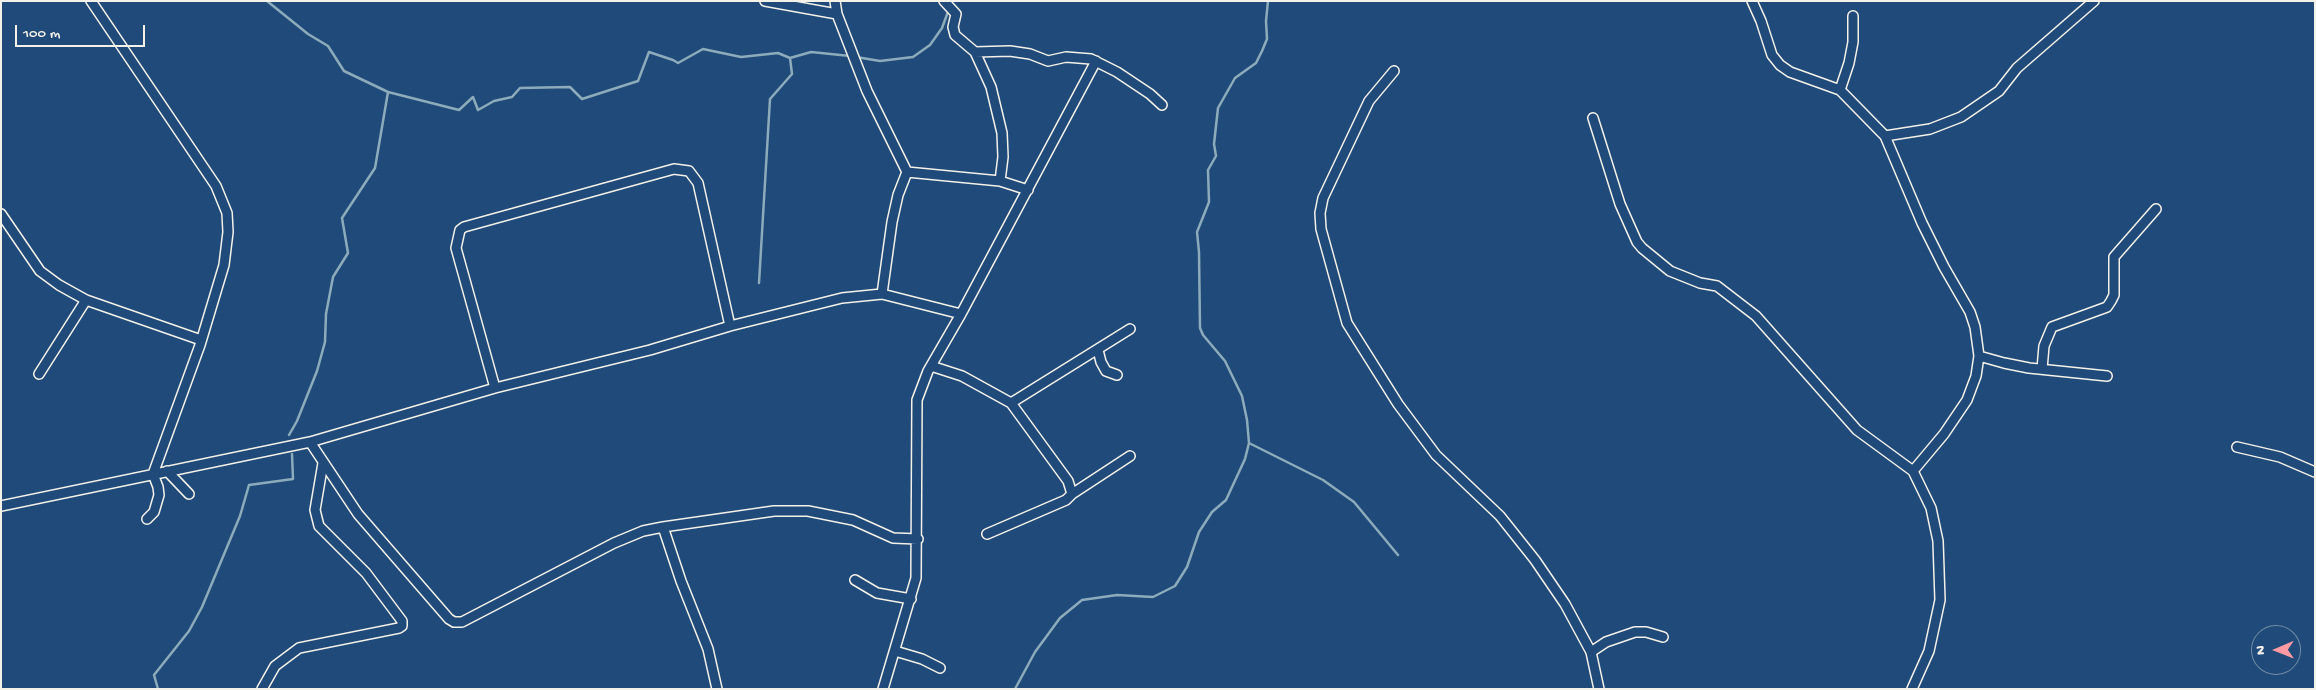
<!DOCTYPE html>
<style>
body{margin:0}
#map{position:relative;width:2316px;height:690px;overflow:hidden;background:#1f4a7a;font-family:"Gochi Hand",sans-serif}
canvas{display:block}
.frame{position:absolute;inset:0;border:2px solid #f4f1e8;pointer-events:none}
.north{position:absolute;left:2251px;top:625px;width:50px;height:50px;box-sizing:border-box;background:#1f4a7a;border:1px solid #748da6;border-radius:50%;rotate:269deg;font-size:14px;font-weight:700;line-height:20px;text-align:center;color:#f4f1e8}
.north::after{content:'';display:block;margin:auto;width:18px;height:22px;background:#ff9aa2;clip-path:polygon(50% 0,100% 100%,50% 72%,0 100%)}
.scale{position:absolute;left:15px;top:25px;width:130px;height:22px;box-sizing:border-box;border:2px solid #f4f1e8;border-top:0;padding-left:6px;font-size:15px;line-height:18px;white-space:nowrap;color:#f4f1e8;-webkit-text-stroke:4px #1f4a7a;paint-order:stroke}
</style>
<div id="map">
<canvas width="2316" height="690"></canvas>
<div class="frame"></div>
<div class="north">N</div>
<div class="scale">100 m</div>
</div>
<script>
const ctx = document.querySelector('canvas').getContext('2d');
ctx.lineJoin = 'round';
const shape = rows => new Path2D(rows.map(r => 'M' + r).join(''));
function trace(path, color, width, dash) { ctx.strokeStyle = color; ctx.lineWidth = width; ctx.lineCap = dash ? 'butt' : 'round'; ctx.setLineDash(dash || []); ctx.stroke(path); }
trace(shape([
 [267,1,308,34,328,46,344,71,388,92,459,110,473,97,478,110,494,101,512,97,520,88,570,87,582,99,638,81,649,52,673,60,678,63,703,49,741,57,778,53,790,58,811,52,850,56],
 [856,57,880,61,913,57,930,45,942,28,949,9],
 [759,283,770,99,792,74,790,58],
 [289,435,297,421,317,371,325,342,326,314,333,277,348,253,342,218,375,168,388,92],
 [1249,443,1323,480,1354,502,1398,555],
 [158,689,154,675,189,631,202,607,240,516,249,485,293,479,292,454],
 [1015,689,1035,652,1060,618,1082,600,1117,595,1153,597,1175,586,1187,567,1199,532,1212,512,1226,500,1245,459,1249,443,1247,420,1242,396,1225,361,1203,335,1200,328,1199,252,1197,232,1209,202,1208,170,1216,156,1214,144,1218,108,1235,78,1256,63,1262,51,1267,39,1266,21,1268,1]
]), '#8cacbc', 2.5);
const street = shape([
 [91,1,216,186,227,213,228,232,224,265,200,345,153,474,158,487,159,495,154,512,147,519],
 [765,1,837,14,835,1],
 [944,1,956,14,953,27,955,35,975,52,991,87,1002,133,1003,157,1000,181],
 [1752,1,1761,21,1772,55,1780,65,1790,72,1840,90,1885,136,1922,223,1944,267,1970,312,1975,327,1979,356,1976,376,1967,400,1944,434,1913,471],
 [837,14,867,91,907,172],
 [975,52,1010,51,1030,54,1048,61,1066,57,1091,59,1117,72,1150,94,1162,105],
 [1394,71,1369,101,1323,198,1320,213,1321,229,1347,323,1398,404,1436,455,1500,516,1535,560,1565,604,1591,652,1599,689],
 [1840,90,1849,63,1853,42,1853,16],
 [1593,118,1620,204,1637,242,1642,248,1670,271,1700,283,1717,286,1756,316,1857,430,1913,471,1931,508,1938,541,1940,600,1929,651,1912,689],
 [1885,136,1930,129,1961,117,1999,91,2017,68,2094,1],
 [1,214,40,271,59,285,86,300,201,340],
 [882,294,892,222,898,195,907,172,1000,181,1028,190],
 [1098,350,1101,362,1106,371,1117,375],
 [1979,356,2004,363,2029,368,2107,376],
 [931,366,962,376,1011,403,1068,481,1072,494],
 [2042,369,2044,346,2052,327,2107,307,2111,301,2114,295,2114,257,2156,209],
 [39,374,86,300],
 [495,388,456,248,460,230,464,227,674,169,689,171,698,183,730,326],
 [1011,403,1130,329],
 [310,442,358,514,449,619,454,622,462,622,614,543,643,531,663,527],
 [2237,447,2280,457,2315,472],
 [167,471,189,494],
 [1,506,310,442,495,388,650,350,730,326,842,298,882,294,961,314,1096,61],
 [987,534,1066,500,1072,494,1130,456],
 [855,580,877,593,911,599],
 [895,651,922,659,940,668],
 [1591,652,1606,642,1635,632,1646,632,1663,637],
 [262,689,275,666,299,648,399,628,402,626,402,621,366,573,319,526,315,510,323,463],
 [717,689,708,649,681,581,663,527,774,511,808,511,853,520,893,538,918,539],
 [883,689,916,578,917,400,928,371,961,314]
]);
trace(street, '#f4f1e8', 12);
trace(street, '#1f4a7a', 9);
</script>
